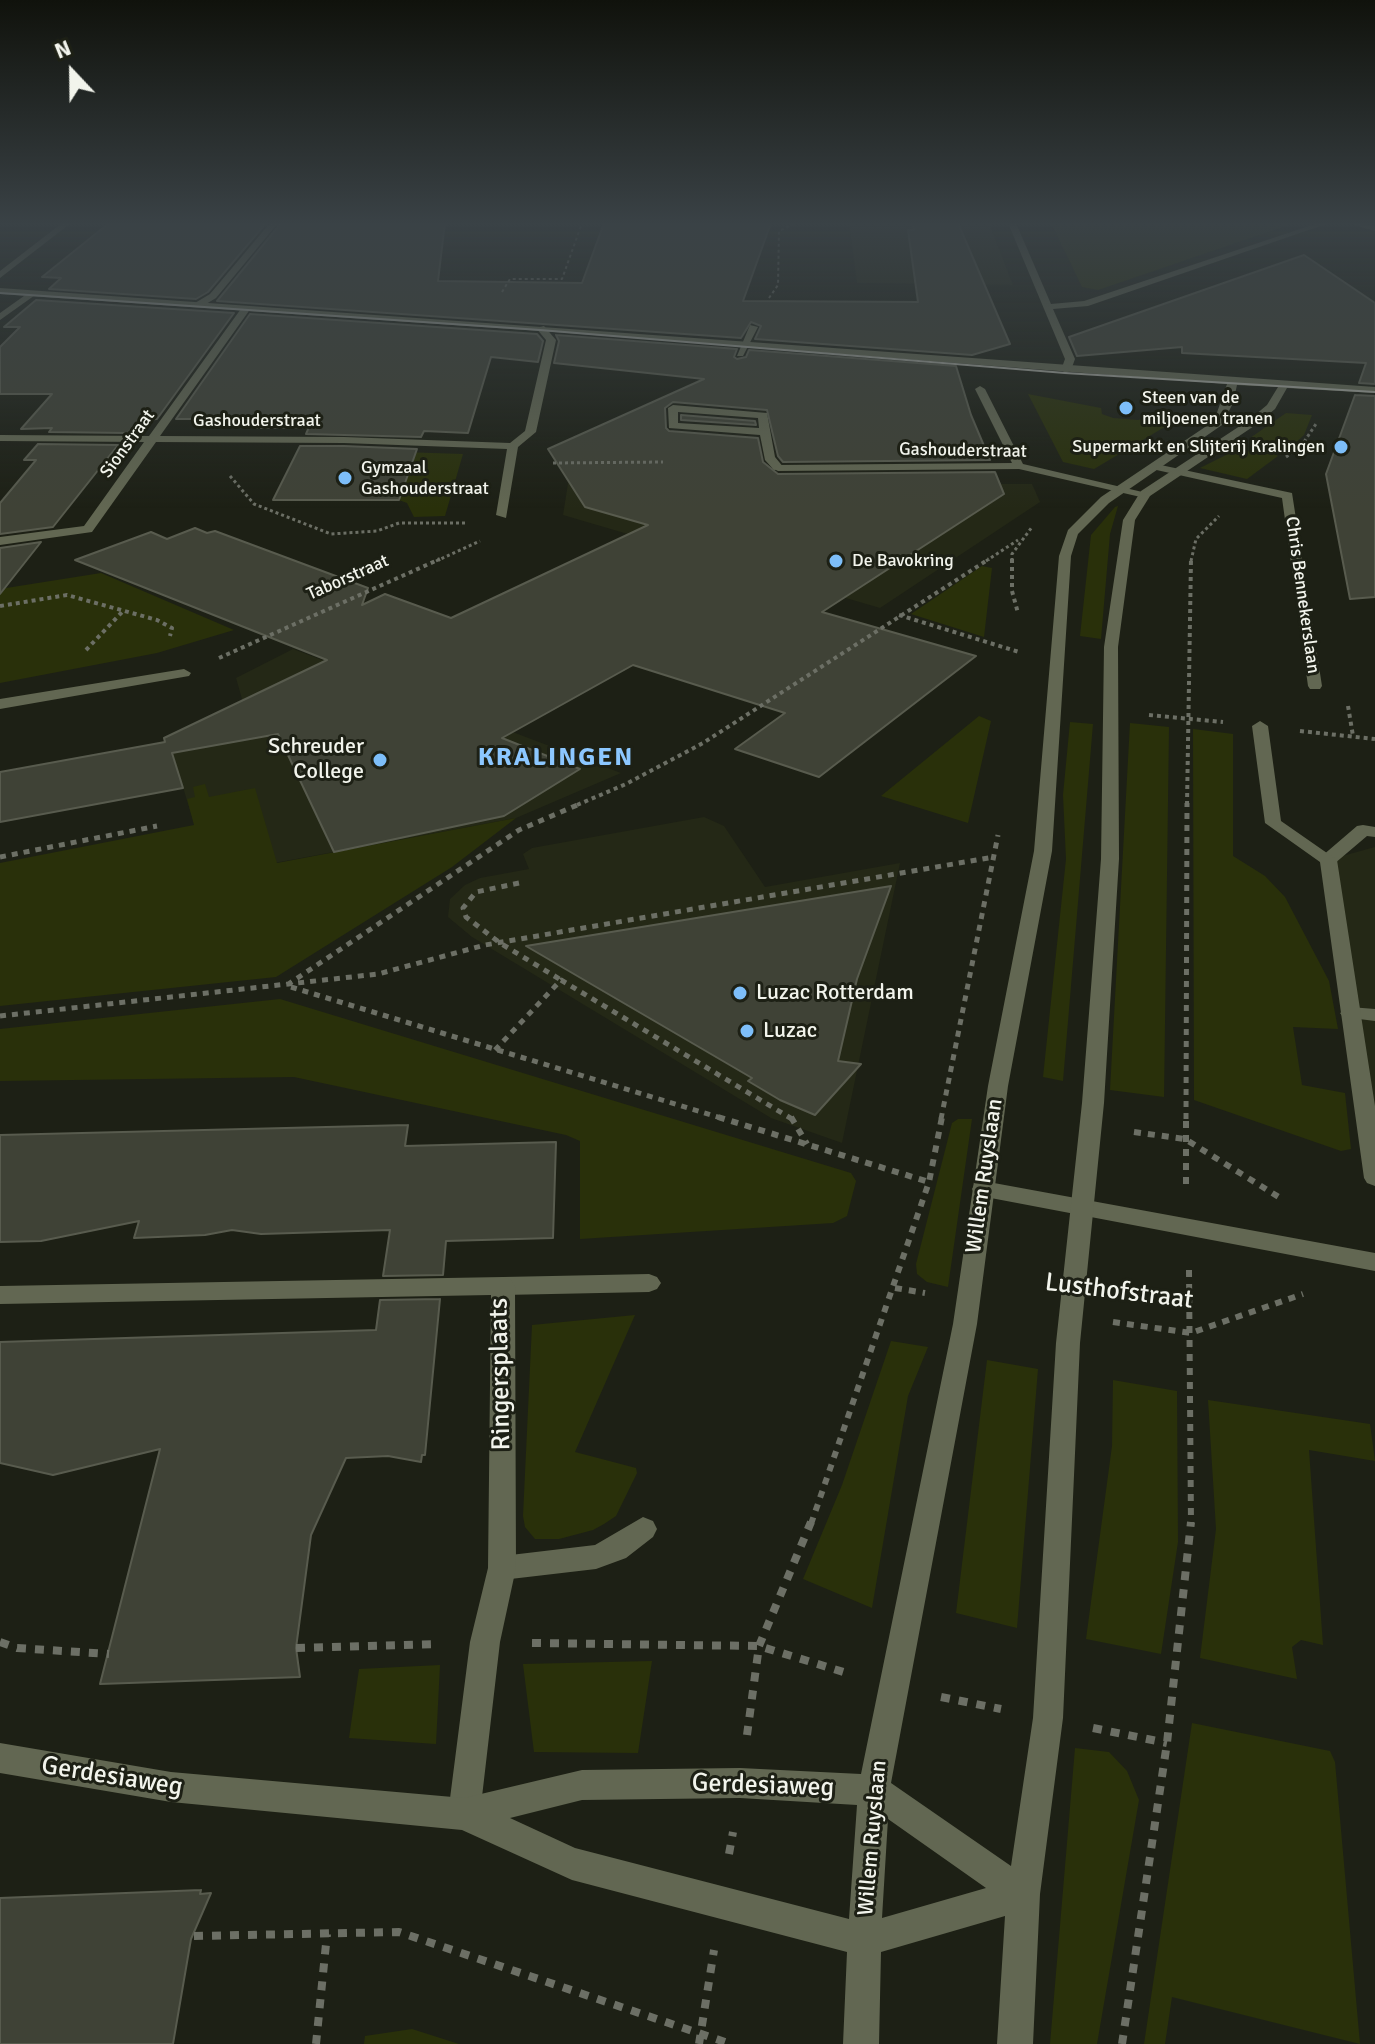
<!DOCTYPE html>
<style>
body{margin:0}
#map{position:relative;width:1375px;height:2044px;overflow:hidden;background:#1d2015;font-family:Signika,sans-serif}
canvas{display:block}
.north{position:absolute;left:32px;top:32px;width:80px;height:80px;-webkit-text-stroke:6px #1d2015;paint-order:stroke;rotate:338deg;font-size:22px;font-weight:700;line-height:32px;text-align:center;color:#f2f4ec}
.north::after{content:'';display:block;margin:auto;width:28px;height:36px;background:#f2f4ec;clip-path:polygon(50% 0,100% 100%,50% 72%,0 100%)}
</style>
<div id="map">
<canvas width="1375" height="2044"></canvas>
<div class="north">N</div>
</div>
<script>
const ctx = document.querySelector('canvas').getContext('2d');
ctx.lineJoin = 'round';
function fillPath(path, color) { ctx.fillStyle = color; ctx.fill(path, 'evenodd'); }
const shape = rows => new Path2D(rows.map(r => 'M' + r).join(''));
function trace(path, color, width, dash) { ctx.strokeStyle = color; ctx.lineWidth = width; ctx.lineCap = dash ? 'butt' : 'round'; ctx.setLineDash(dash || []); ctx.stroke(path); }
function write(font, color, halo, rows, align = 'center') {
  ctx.font = font + ' Signika,sans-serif'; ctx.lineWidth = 6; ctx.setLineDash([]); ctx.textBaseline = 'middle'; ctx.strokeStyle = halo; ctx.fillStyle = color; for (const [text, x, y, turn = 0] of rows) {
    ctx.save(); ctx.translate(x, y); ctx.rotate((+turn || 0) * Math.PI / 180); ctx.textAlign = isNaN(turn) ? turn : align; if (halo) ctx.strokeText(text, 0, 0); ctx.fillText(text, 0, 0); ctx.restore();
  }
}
fillPath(shape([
 [849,223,989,223,1013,285,857,283],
 [571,465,947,484,1032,484,1040,502,880,608,563,515],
 [293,649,621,773,516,818,210,875,169,742,250,727,236,678],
 [704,817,724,826,765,887,900,863,842,1143,771,1118,472,937,448,917,450,899,465,885,480,878,529,869,523,854,532,848],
 [1375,847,1375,1178,1328,860]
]), '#242816');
fillPath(shape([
 [1051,223,1295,223,1098,290,1082,287],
 [1028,394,1101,408,1102,414,1113,418,1138,420,1149,417,1173,422,1094,469,1063,462],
 [1286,413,1312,415,1304,435,1291,447,1250,438],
 [311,449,463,454,445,516,414,517,407,503,399,500,414,455],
 [1236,450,1275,454,1278,456,1247,479,1200,468],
 [1118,506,1110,534,1101,639,1080,636,1091,535,1115,507],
 [982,566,992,568,984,637,911,614],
 [101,573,234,630,157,653,0,683,0,589],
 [979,716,991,721,968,823,881,796],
 [1070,722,1093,724,1063,1081,1043,1077,1066,859,1063,795],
 [1130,723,1169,727,1164,1097,1110,1090],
 [1193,729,1233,734,1233,856,1265,876,1285,897,1329,981,1338,1029,1293,1027,1302,1085,1345,1093,1351,1149,1341,1151,1194,1100],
 [205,784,209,797,255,788,277,863,516,818,452,867,276,977,0,1006,0,863,194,825,187,799,195,797,193,787],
 [280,999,851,1173,856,1181,847,1216,833,1223,580,1239,580,1141,566,1135,294,1077,0,1081,0,1029],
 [958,1119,972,1119,948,1287,927,1282,917,1274,916,1264,952,1123],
 [635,1315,575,1452,636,1468,637,1473,616,1516,604,1524,593,1530,559,1539,535,1539,525,1527,523,1516,532,1325],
 [891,1341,928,1347,908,1396,872,1608,803,1579,842,1485],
 [987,1360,1038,1369,1017,1628,956,1613],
 [1113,1380,1177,1391,1178,1542,1161,1654,1086,1639,1112,1446],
 [1208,1400,1370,1424,1375,1461,1309,1450,1323,1645,1301,1640,1292,1647,1297,1679,1200,1658,1216,1529],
 [652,1661,638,1753,534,1752,523,1664],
 [440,1665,436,1744,349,1738,359,1669],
 [1192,1723,1330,1751,1335,1762,1360,2044,1172,1997,1165,2044,1144,2044],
 [1075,1748,1109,1752,1127,1771,1139,1800,1097,2044,1050,2044],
 [412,2029,459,2044,364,2044,365,2036]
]), '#29300a');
const building = shape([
 [109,223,266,223,208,292,196,299,49,289,61,278,42,277,109,223],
 [281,223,445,223,438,281,582,283,604,223,771,223,743,301,918,302,908,230,914,230,912,223,958,223,1010,344,972,355,755,339,761,326,751,322,741,338,217,301,281,223],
 [1304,255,1375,303,1375,384,1359,383,1366,363,1182,353,1182,347,1077,356,1069,337,1304,255],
 [36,300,234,313,157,419,139,420,128,433,49,432,52,428,21,429,52,394,0,394,0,347,20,327,4,327,36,300],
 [250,314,537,334,543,341,538,362,491,357,468,433,424,431,421,437,306,434,309,427,257,428,261,419,176,419,250,314],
 [556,335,737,349,734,357,737,359,746,357,749,350,956,366,971,415,990,460,783,462,778,456,767,410,673,402,665,408,666,428,669,431,758,438,763,462,778,474,995,472,1004,494,822,612,976,656,819,777,735,749,785,713,633,665,502,738,580,769,504,816,334,852,278,734,172,753,183,788,0,822,0,772,165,742,164,738,327,660,75,560,151,532,167,539,195,528,207,533,215,531,368,588,362,605,385,594,451,618,648,525,585,507,548,449,704,379,554,363,559,341,556,335],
 [1355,395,1375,396,1375,597,1350,599,1326,474,1355,395],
 [681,415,755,421,756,425,681,420,681,415],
 [38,444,118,445,53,527,0,534,0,503,36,460,24,460,38,444],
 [300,446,344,446,417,449,399,500,273,500,300,446],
 [41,542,0,594,0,548,41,542],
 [891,886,857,979,838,1061,861,1064,815,1115,780,1100,748,1081,752,1078,526,946,891,886],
 [408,1125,405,1146,556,1142,553,1238,446,1241,443,1275,383,1276,390,1230,261,1234,232,1230,205,1235,134,1238,139,1221,41,1241,0,1242,0,1135,408,1125],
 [440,1299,425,1455,422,1455,421,1462,388,1456,346,1458,311,1535,296,1648,300,1677,100,1684,160,1449,53,1475,0,1463,0,1342,376,1330,380,1300,440,1299],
 [201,1890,200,1894,211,1893,191,1939,173,2044,0,2044,0,1898,201,1890]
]);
fillPath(building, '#3f4236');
trace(building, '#585b4e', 2);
trace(shape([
 [502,292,510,279,562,279,582,223],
 [769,298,778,285,779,231,796,223]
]), '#6c6f65', 2, [3, 3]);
trace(shape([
 [1286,457,1302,445,1316,424],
 [553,463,663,462],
 [230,476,254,504,331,534,377,531,399,523,467,523],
 [436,561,480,541],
 [986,561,1018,540],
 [1012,561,1012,554,1032,527],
 [1191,561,1196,539,1219,516]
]), '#6c6f65', 3, [3, 3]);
trace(shape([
 [1012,559,1012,591,1018,613],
 [0,606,67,595,157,620,172,628,170,636],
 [899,615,1019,652],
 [86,650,124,610],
 [219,658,440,559],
 [1348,706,1353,736],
 [1149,715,1223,722],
 [1300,731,1375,739],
 [577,805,626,784,703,743,989,559],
 [1187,805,1191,559]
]), '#6c6f65', 4, [4, 4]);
trace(shape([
 [0,857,157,826],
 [519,883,476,892,463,908,466,917,500,943,561,980],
 [287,985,519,830,582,803],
 [291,987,724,1119],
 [0,1016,378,974,485,945,994,857],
 [495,1050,561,980,792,1119],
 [941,1119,998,835],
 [1186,1119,1187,803]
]), '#6c6f65', 5, [6, 6]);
trace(shape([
 [718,1117,929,1182],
 [791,1117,807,1144],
 [1134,1132,1185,1139,1282,1199],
 [1186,1184,1186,1117],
 [1189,1270,1191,1524],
 [895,1288,925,1293],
 [1113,1322,1191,1333,1303,1294],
 [811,1524,929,1182,942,1117]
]), '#6c6f65', 6, [7, 7]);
trace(shape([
 [0,1642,17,1648,109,1654],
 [532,1643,759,1646,850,1674],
 [296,1648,438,1644],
 [941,1697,1001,1709],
 [1093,1728,1167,1743],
 [747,1735,759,1646,811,1522],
 [729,1854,733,1832],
 [194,1936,399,1932,731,2044],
 [316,2044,327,1934],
 [699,2044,714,1950],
 [1122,2044,1167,1743,1191,1522]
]), '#6c6f65', 8, [9, 9]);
fillPath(shape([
 [750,325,758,327,743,356,737,356,750,325],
 [673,405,767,413,775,457,784,468,774,470,765,460,760,435,669,428,668,408,673,405],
 [678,412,758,418,759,428,678,423,678,412],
 [1363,825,1375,827,1375,837,1367,836,1334,864,1322,864,1319,860,1322,856,1357,826,1363,825],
 [1350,1007,1375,1009,1375,1021,1343,1017,1340,1013,1350,1007],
 [649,1274,657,1277,661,1283,657,1289,649,1292,503,1295,495,1292,491,1286,495,1280,503,1277,649,1274],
 [643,1517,653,1521,657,1529,653,1537,626,1558,596,1569,502,1580,492,1577,488,1568,492,1559,502,1556,595,1545,643,1517]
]), '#626752');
fillPath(shape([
 [62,223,71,223,0,278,0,271,62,223],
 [270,223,278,223,216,298,201,307,195,307,195,303,210,294,270,223],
 [1008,223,1016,223,1051,304,1084,301,1318,223,1329,223,1088,306,1053,309,1075,359,1071,370,1066,373,1061,370,1065,359,1008,223],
 [1353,223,1375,226,1375,231,1354,225,1353,223],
 [31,291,38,293,0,320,0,313,31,291],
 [243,306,251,308,160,436,344,437,510,443,525,431,546,340,536,328,544,326,556,340,536,432,518,447,506,518,496,515,507,449,344,443,156,442,92,532,0,545,0,537,84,526,144,442,0,441,0,435,149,436,243,306],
 [980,386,985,389,1023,464,1151,494,1145,498,1019,469,778,471,772,468,778,465,1012,463,975,389,980,386],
 [1156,464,1292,493,1322,686,1320,689,1310,689,1308,686,1282,498,1152,469,1152,465,1156,464],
 [184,669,191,673,189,676,0,709,0,699,184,669],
 [1260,721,1268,726,1281,821,1337,860,1375,1106,1375,1186,1367,1183,1364,1178,1320,862,1265,823,1252,726,1260,721],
 [983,1181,1375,1253,1375,1271,975,1195,972,1189,975,1183,983,1181],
 [503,1277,511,1280,515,1286,516,1568,500,1642,480,1814,475,1825,464,1830,453,1825,448,1814,470,1642,488,1568,491,1295,0,1304,0,1286,503,1277]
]), '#626752');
fillPath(shape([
 [0,288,1375,387,1375,393,1287,388,1275,409,1257,424,1150,496,1135,520,1118,647,1119,859,1104,1103,1080,1343,1063,1718,1040,1894,1033,2044,997,2044,1005,1916,881,1952,879,2044,843,2044,847,1952,572,1880,462,1830,171,1802,0,1773,0,1743,171,1772,464,1798,582,1770,740,1768,861,1774,953,1324,988,1086,1034,851,1059,556,1068,530,1101,497,1214,421,1227,384,541,331,0,294,0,288],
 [1237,385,1278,387,1267,405,1249,420,1141,491,1123,520,1104,647,1101,859,1082,1103,1056,1343,1033,1718,1011,1866,891,1783,977,1324,1008,1086,1052,851,1071,556,1078,534,1109,503,1222,425,1233,403,1237,385],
 [740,1798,857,1805,849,1919,575,1848,510,1818,582,1800,740,1798],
 [888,1819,986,1888,882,1918,888,1819]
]), '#626752');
trace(shape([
 [0,293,540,330,1065,373,1375,392]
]), '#a2a49b', 2);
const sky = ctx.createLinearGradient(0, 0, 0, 509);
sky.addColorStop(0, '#10120c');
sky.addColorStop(0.44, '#3a4246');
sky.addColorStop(1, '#3a424600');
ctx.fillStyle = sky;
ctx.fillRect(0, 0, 1375, 509);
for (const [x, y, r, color] of [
 [1126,408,8,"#7dbef9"],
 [1341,447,8,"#7dbef9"],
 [345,478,8,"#7dbef9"],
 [836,561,8,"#7dbef9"],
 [380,760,8,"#7dbef9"],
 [740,993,8,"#7dbef9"],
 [747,1031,8,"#7dbef9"]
]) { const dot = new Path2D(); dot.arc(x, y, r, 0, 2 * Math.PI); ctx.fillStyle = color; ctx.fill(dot); trace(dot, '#1d2015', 3); }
write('18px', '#f2f4ec', '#1d2015', [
 ["Steen van de",1142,398],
 ["miljoenen tranen",1142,419],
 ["Supermarkt en Slijterij Kralingen",1325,447,"right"],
 ["Gymzaal",361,468],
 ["Gashouderstraat",361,489],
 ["De Bavokring",852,561]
], 'left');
write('18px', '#f2f4ec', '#1d2015', [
 ["Gashouderstraat",257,421],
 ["Sionstraat",128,444,-54],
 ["Gashouderstraat",963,451,1],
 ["Taborstraat",348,578,-24],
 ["Chris Bennekerslaan",1302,595,82]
]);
write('22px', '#f2f4ec', '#1d2015', [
 ["Schreuder",364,747,"right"],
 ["College",364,772,"right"],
 ["Luzac Rotterdam",756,993],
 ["Luzac",763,1031]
], 'left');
write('22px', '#f2f4ec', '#1d2015', [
 ["Willem Ruyslaan",985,1176,-82],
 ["Willem Ruyslaan",873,1838,-85]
]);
ctx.letterSpacing = '2px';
write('bold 26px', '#8cc7ff', '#1d2015', [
 ["KRALINGEN",556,758]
]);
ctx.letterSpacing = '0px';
write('26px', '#f2f4ec', '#1d2015', [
 ["Lusthofstraat",1119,1292,7],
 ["Ringersplaats",501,1374,-91],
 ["Gerdesiaweg",112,1777,9],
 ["Gerdesiaweg",763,1786,2]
]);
</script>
